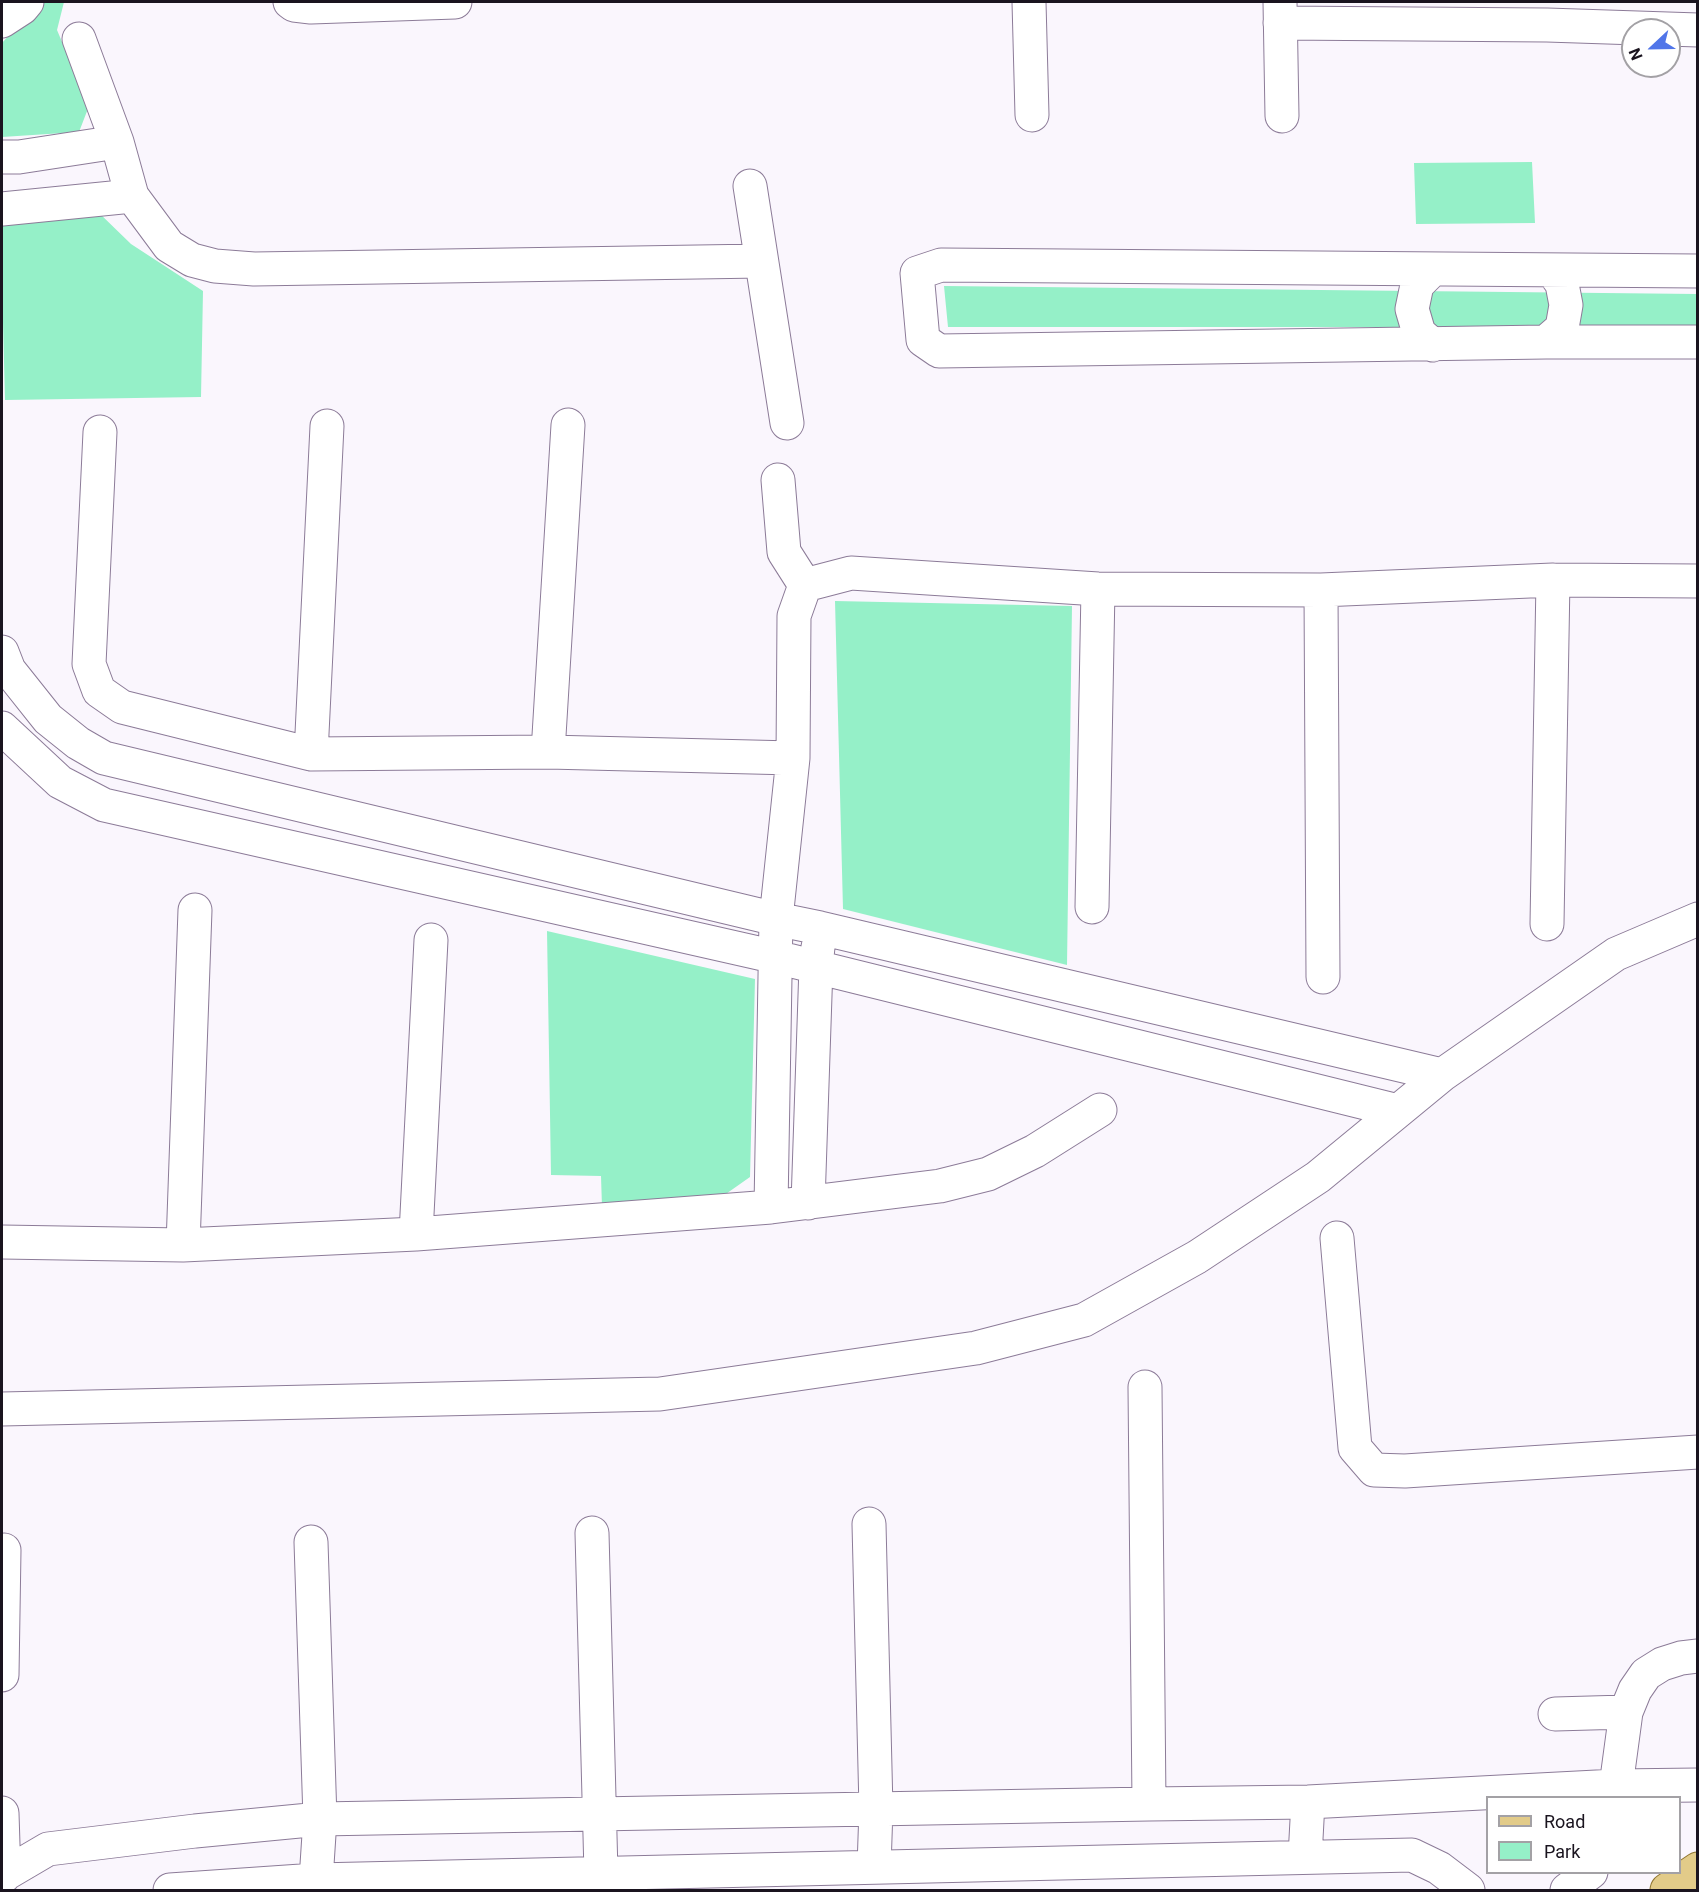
<!DOCTYPE html>
<style>
body{margin:0}
#map{position:relative;width:1699px;height:1892px;overflow:hidden;background:#faf6fd;font-family:Roboto,sans-serif}
canvas{display:block}
.frame{position:absolute;inset:0;border:3px solid #1a141f;pointer-events:none}
.legend{position:absolute;left:1486px;top:1796px;width:195px;height:78px;box-sizing:border-box;background:#fff;border:2px solid #a3a1a5;margin:0;padding:8px 10px;list-style:none;font-size:18px;color:#1a141f}
.legend li{display:flex;align-items:center;gap:12px;height:30px}
.legend b{width:30px;border:2px solid #a3a1a5}
.north{position:absolute;left:1621px;top:18px;width:60px;height:60px;box-sizing:border-box;background:#fff;border:2px solid #a3a1a5;border-radius:50%;rotate:248deg;font-size:16px;font-weight:700;line-height:24px;text-align:center;color:#1a141f}
.north::after{content:'';display:block;margin:auto;width:21px;height:27px;background:#5075e9;clip-path:polygon(50% 0,100% 100%,50% 72%,0 100%)}
</style>
<div id="map">
<canvas width="1699" height="1892"></canvas>
<div class="frame"></div>
<ul class="legend">
<li><b style="height:8px;background:#e2cb89"></b>Road</li>
<li><b style="height:16px;background:#95f0c8"></b>Park</li>
</ul>
<div class="north">N</div>
</div>
<script>
const ctx = document.querySelector('canvas').getContext('2d');
ctx.lineJoin = 'round';
function fillPath(path, color) { ctx.fillStyle = color; ctx.fill(path, 'evenodd'); }
const shape = rows => new Path2D(rows.map(r => 'M' + r).join(''));
function trace(path, color, width, dash) { ctx.strokeStyle = color; ctx.lineWidth = width; ctx.lineCap = dash ? 'butt' : 'round'; ctx.setLineDash(dash || []); ctx.stroke(path); }
fillPath(shape([
 [39,2,64,2,57,30,89,106,79,132,2,137,2,43],
 [1532,162,1535,223,1416,224,1414,163],
 [96,210,131,244,203,291,201,397,5,400,2,284,2,213],
 [944,286,1697,294,1697,327,948,327],
 [835,601,1072,606,1067,965,843,909],
 [547,931,755,979,750,1177,723,1196,602,1207,601,1176,551,1175]
]), '#95f0c8');
const minor = shape([
 [290,2,294,5,311,7,455,2],
 [1029,2,1032,115],
 [1280,2,1282,116],
 [2,21,22,8,27,2],
 [1280,23,1547,25,1698,30],
 [79,39,117,142,132,196,169,246,192,260,215,266,254,269,761,261],
 [2,157,19,157,117,142],
 [750,186,787,423],
 [2,209,132,196],
 [1698,271,941,265,917,273,923,340,939,351,1546,342,1698,342],
 [1546,342,1562,328,1566,305,1562,284,1553,271],
 [1433,345,1419,333,1412,309,1417,285,1433,269],
 [100,432,89,664,99,691,122,707,311,754,548,752,793,758],
 [778,480,784,552,805,585],
 [805,585,851,573,1098,589,1321,590,1553,580,1698,581],
 [1321,590,1323,977],
 [2,652,9,670,48,719,78,743,104,758,776,919,820,928,1442,1075],
 [2,728,60,782,104,805,776,957,1398,1111],
 [548,752,568,425],
 [311,754,327,426],
 [1092,907,1098,589],
 [1547,924,1553,580],
 [808,1203,816,966,818,947],
 [771,1207,776,919,793,758,794,616,805,585],
 [416,1234,431,940],
 [1337,1238,1355,1448,1374,1470,1405,1471,1698,1452],
 [2,1242,183,1245,416,1234,771,1207,940,1186,988,1174,1035,1151,1100,1110],
 [183,1245,195,910],
 [1145,1387,1149,1804],
 [2,1409,660,1394,976,1348,1084,1320,1197,1257,1318,1177,1442,1075,1616,954,1698,919],
 [869,1524,876,1809,874,1867],
 [592,1533,601,1873],
 [311,1542,320,1819,316,1880],
 [2,1675,4,1550],
 [1555,1714,1626,1712],
 [1616,1786,1626,1712,1635,1690,1646,1674,1662,1664,1681,1658,1698,1656],
 [2,1813,4,1876],
 [1305,1857,1308,1802],
 [2,1876,48,1849,195,1831,320,1819,1149,1804,1308,1802,1616,1786,1698,1785],
 [170,1890,316,1880,1412,1855,1439,1868,1468,1890],
 [1567,1890,1591,1872]
]);
const major = shape([
 [1667,1890,1698,1869]
]);
trace(minor, '#8c7b98', 35);
trace(major, '#8f7531', 35);
trace(minor, '#fff', 33);
trace(major, '#e2cb89', 33);
</script>
